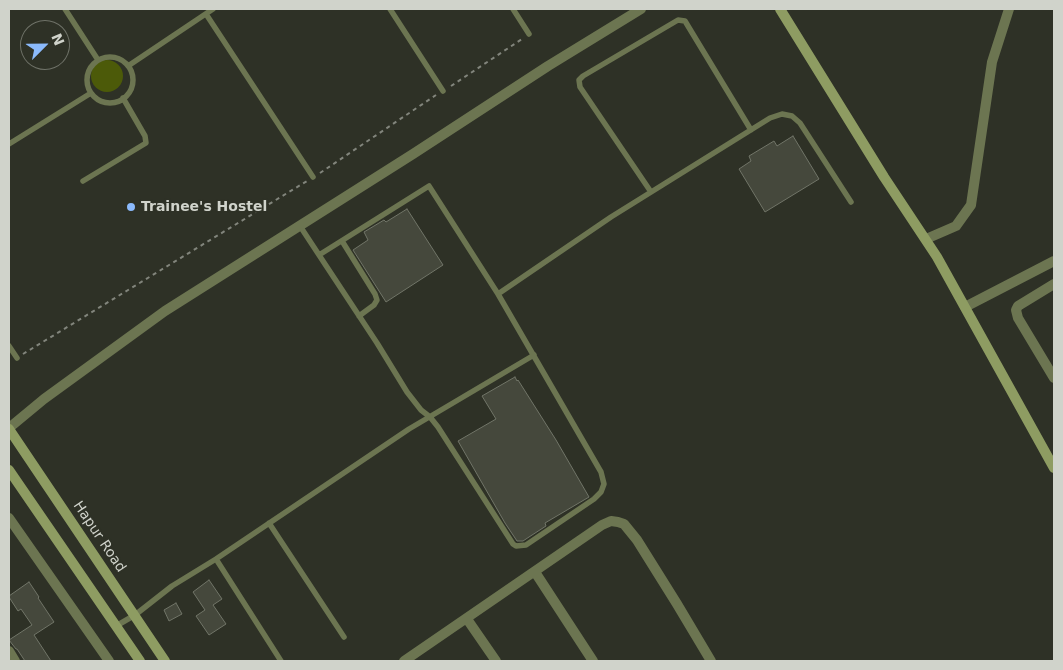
<!DOCTYPE html>
<style>
body{margin:0}
#map{position:relative;width:1063px;height:670px;overflow:hidden;background:#2e3126;font-family:"DejaVu Sans",sans-serif}
canvas{display:block}
.frame{position:absolute;inset:0;border:10px solid #d0d3cb;pointer-events:none}
.north{position:absolute;left:20px;top:20px;width:50px;height:50px;box-sizing:border-box;background:#2e3126;border:1px solid #6f7268;border-radius:50%;rotate:67deg;font-size:14px;font-weight:700;line-height:20px;text-align:center;color:#d0d3cb}
.north::after{content:'';display:block;margin:auto;width:18px;height:22px;background:#8bbafc;clip-path:polygon(50% 0,100% 100%,50% 72%,0 100%)}
</style>
<div id="map">
<canvas width="1063" height="670"></canvas>
<div class="frame"></div>
<div class="north">N</div>
</div>
<script>
const ctx = document.querySelector('canvas').getContext('2d');
ctx.lineJoin = 'round';
function fillPath(path, color) { ctx.fillStyle = color; ctx.fill(path, 'evenodd'); }
const shape = rows => new Path2D(rows.map(r => 'M' + r).join(''));
function trace(path, color, width, dash) { ctx.strokeStyle = color; ctx.lineWidth = width; ctx.lineCap = dash ? 'butt' : 'round'; ctx.setLineDash(dash || []); ctx.stroke(path); }
function write(font, color, halo, rows, align = 'center') {
  ctx.font = font + ' "DejaVu Sans",sans-serif'; ctx.lineWidth = 4; ctx.setLineDash([]); ctx.textBaseline = 'middle'; ctx.strokeStyle = halo; ctx.fillStyle = color; for (const [text, x, y, turn = 0] of rows) {
    ctx.save(); ctx.translate(x, y); ctx.rotate((+turn || 0) * Math.PI / 180); ctx.textAlign = isNaN(turn) ? turn : align; if (halo) ctx.strokeText(text, 0, 0); ctx.fillText(text, 0, 0); ctx.restore();
  }
}
fillPath(shape([
 '91 76a16 16 0 1 1 32 0a16 16 0 1 1-32 0Z'
]), '#4c5a09');
const building = shape([
 [793,136,819,179,765,212,739,169,751,161,749,156,774,141,777,146,793,136],
 [407,209,443,265,386,302,353,250,368,240,364,232,384,220,386,222,407,209],
 [515,377,517,381,518,380,556,440,589,497,545,523,546,526,529,537,523,541,517,541,505,523,458,441,496,419,482,396,515,377],
 [209,580,222,599,213,605,226,624,209,635,196,616,205,610,193,592,209,580],
 [29,582,39,597,38,598,54,622,34,635,51,661,25,661,17,649,16,649,9,640,32,625,21,609,18,611,9,597,9,596,29,582],
 [176,603,182,614,169,621,164,610,176,603]
]);
fillPath(building, '#45483c');
trace(building, '#717568', 1);
trace(shape([
 [451,86,522,39],
 [320,173,436,95],
 [23,354,307,181]
]), '#82857c', 2, [4, 4]);
trace(shape([
 [65,9,98,60],
 [390,9,443,91],
 [513,9,529,34],
 [206,14,313,177],
 '87 80a23 23 0 1 1 46 0a23 23 0 1 1-46 0Z',
 [128,66,213,9],
 [9,144,91,93],
 [83,181,146,143,145,136,123,98],
 [651,192,580,87,579,80,583,76,678,20,685,21,688,26,751,130],
 [300,226,319,255,377,343,407,392,421,410,430,417,438,427,513,544,516,546,526,545,594,499,601,492,604,484,601,472,498,294,429,186,319,255],
 [342,241,375,294,377,300,374,305,359,316],
 [498,294,611,217,770,118,782,114,792,116,800,123,851,202],
 [9,346,17,358],
 [269,523,344,637],
 [216,559,281,661],
 [116,626,135,615,172,586,216,559,409,429,534,355]
]), '#6c7551', 5.5);
trace(shape([
 [926,239,956,226,971,205,992,62,1009,9],
 [1054,284,1018,306,1016,310,1018,318,1054,378],
 [965,307,1054,261],
 [9,428,44,399,165,311,413,154,548,66,641,9],
 [9,518,109,661],
 [535,572,593,661],
 [467,619,496,661],
 [9,651,15,661],
 [404,661,602,525,611,521,618,522,624,524,637,540,677,604,711,661]
]), '#6c7551', 10);
trace(shape([
 [780,9,884,177,937,257,1054,468],
 [9,429,165,661],
 [9,470,140,661]
]), '#8e9c62', 10);
for (const [x, y, r, color] of [
 [131,207,5,"#8bbafc"]
]) { const dot = new Path2D(); dot.arc(x, y, r, 0, 2 * Math.PI); ctx.fillStyle = color; ctx.fill(dot); trace(dot, '#2e3126', 2); }
write('bold 14px', '#d0d3cb', '#2e3126', [
 ["Trainee's Hostel",141,207]
], 'left');
write('14px', '#d0d3cb', '#2e3126', [
 ["Hapur Road",99,537,56]
]);
</script>
